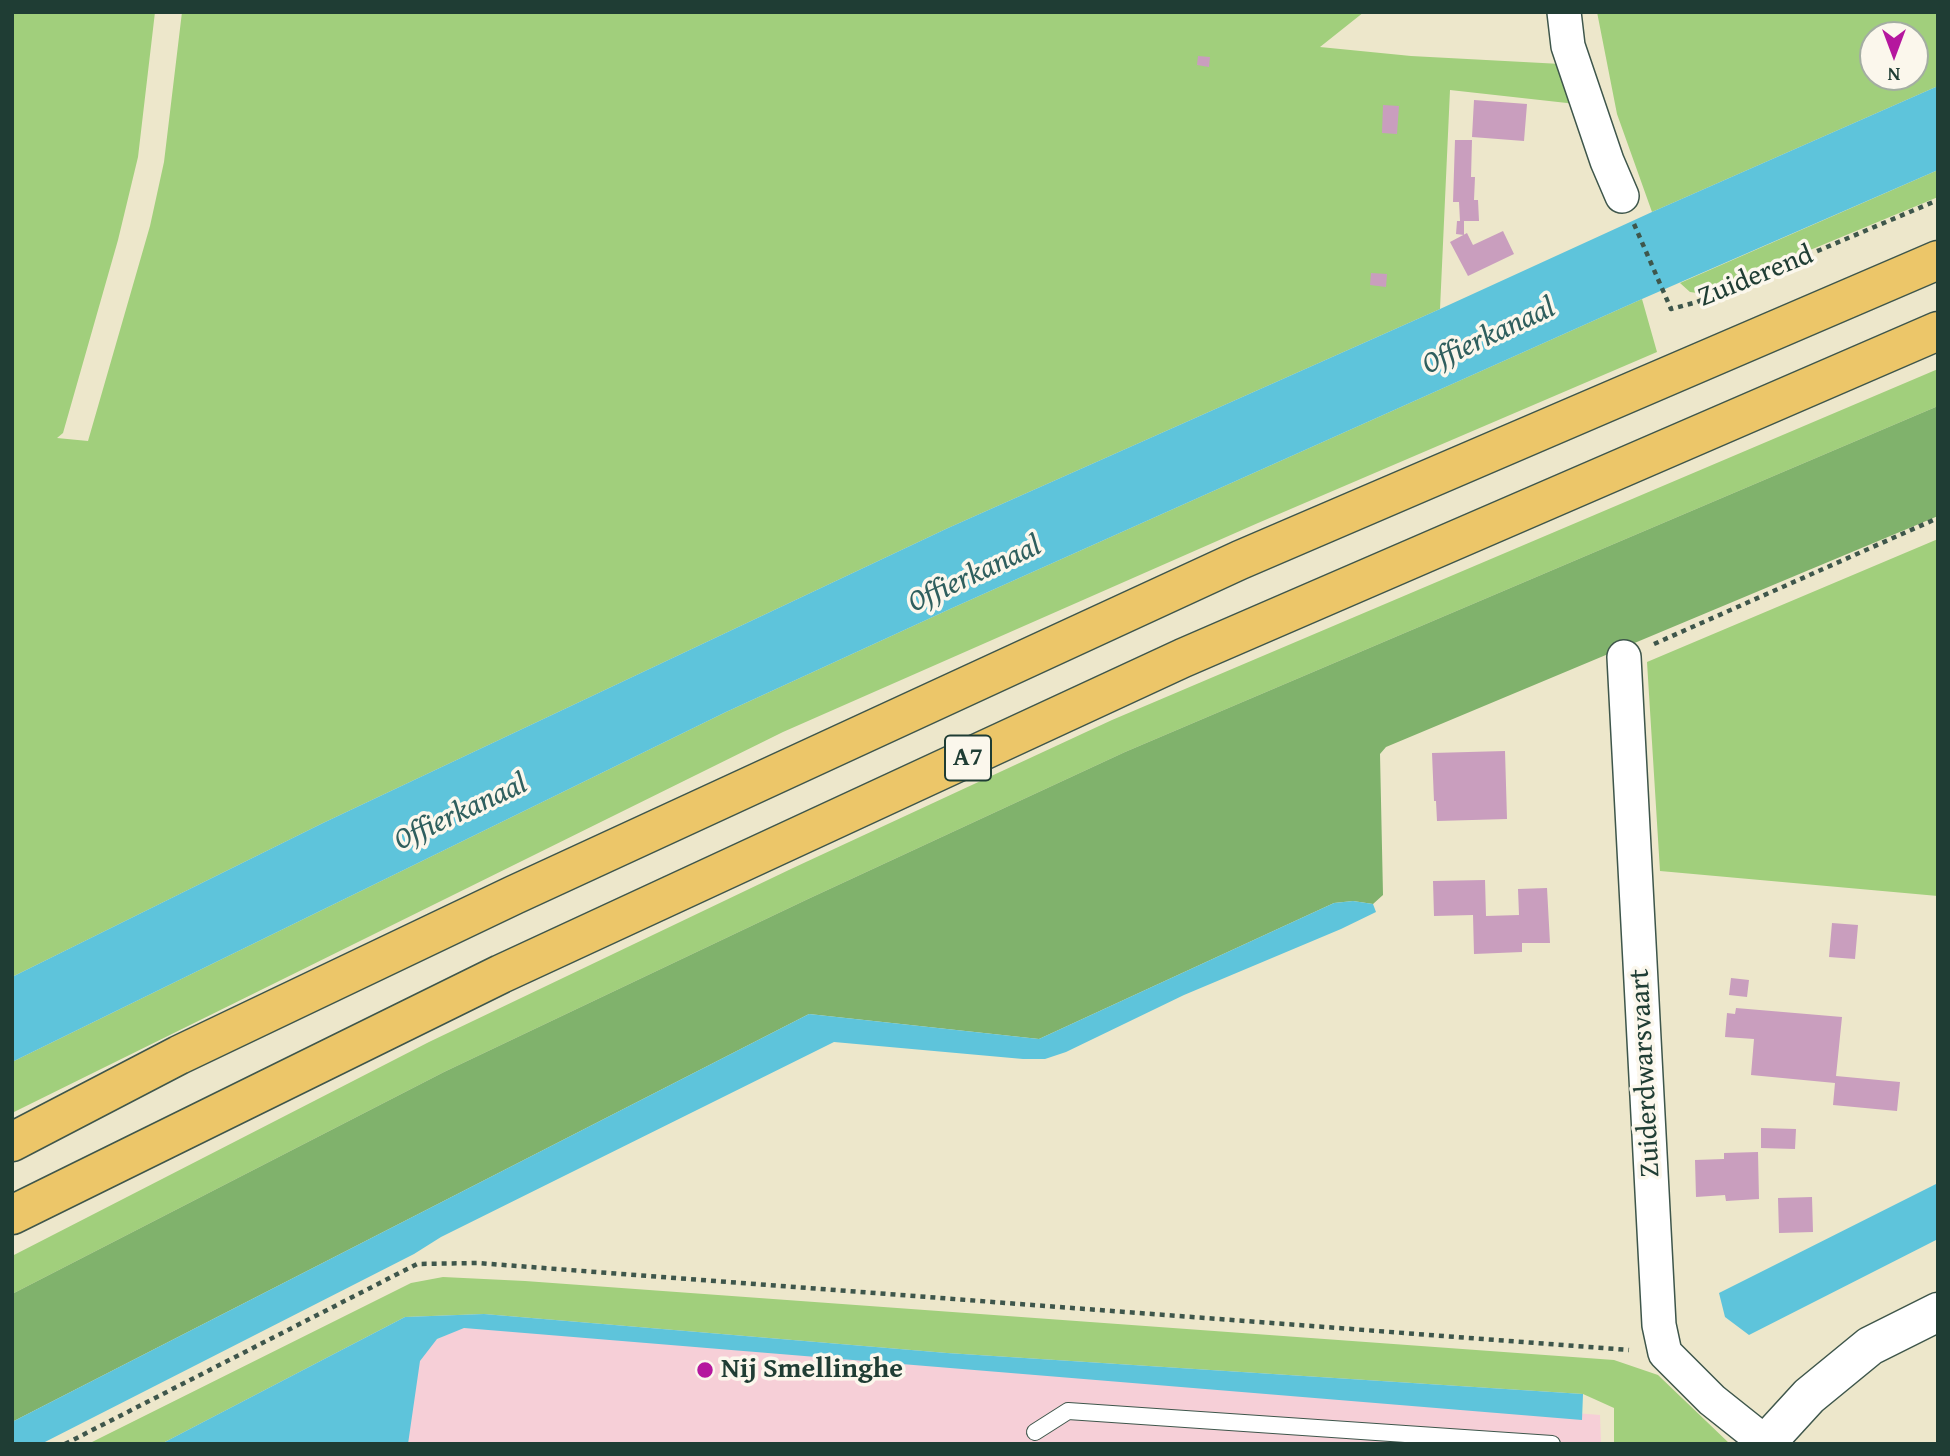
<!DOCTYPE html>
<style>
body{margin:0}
#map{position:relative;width:1950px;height:1456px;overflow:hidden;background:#ede7cb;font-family:"Gentium Book Plus",serif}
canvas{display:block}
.frame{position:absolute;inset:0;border:14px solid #1f3d34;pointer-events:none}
.north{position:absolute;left:1859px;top:21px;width:70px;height:70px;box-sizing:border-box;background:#fbf7ec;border:2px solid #a3ada2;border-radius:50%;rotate:180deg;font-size:19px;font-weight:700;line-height:28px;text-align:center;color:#1f3d34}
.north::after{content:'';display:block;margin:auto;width:24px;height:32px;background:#b5179e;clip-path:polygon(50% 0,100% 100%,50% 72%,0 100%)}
</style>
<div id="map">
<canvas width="1950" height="1456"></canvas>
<div class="frame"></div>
<div class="north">N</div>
</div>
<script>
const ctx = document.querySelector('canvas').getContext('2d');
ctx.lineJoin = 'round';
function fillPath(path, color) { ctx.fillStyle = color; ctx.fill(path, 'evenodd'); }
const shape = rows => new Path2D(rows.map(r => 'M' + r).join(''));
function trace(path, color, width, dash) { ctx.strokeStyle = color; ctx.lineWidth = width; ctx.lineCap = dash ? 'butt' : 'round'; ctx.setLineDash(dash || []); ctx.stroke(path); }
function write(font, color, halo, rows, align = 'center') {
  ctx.font = font + ' "Gentium Book Plus",serif'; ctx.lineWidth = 7; ctx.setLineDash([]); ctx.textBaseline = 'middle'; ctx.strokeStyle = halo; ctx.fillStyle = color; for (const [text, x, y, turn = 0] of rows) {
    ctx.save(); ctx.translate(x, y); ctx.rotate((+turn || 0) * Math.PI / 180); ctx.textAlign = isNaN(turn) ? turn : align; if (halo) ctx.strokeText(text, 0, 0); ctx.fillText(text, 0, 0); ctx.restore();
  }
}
fillPath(shape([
 [465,1325,1600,1415,1601,1444,235,1444]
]), '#f6cfd7');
fillPath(shape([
 [12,12,155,12,138,157,118,240,63,433,57,438,88,441,150,226,164,162,182,12,1364,12,1320,47,1411,56,1561,64,1576,104,1450,90,1440,309,948,528,323,823,12,977],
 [1597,12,1938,12,1938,86,1652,212,1617,114],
 [1873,35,1915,35,1915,77,1873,77],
 [1938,170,1938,197,1704,294,1690,292,1680,283],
 [1642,299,1657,352,1258,523,783,732,12,1113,12,1062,726,712,950,609],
 [1938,369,1938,406,1125,752,808,899,444,1072,12,1294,12,1256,429,1042,793,868,1112,720],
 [1938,539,1938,896,1660,871,1647,662],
 [443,1277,525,1281,1614,1360,1658,1375,1730,1444,1614,1444,1614,1408,1583,1394,947,1353,484,1314,405,1317,161,1444,88,1444,411,1283]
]), '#a1cf7c');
fillPath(shape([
 [1938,406,1938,516,1386,747,1380,754,1383,895,1373,904,1353,901,1334,903,1039,1039,809,1014,12,1422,12,1294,444,1072,808,899,1125,752]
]), '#80b26c');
fillPath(shape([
 [1938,86,1938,170,1642,299,950,609,726,712,12,1062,12,977,323,823,948,528,1440,309,1652,212],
 [1353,901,1373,904,1376,912,1341,929,1184,995,1066,1052,1045,1059,1023,1059,834,1042,441,1237,414,1254,41,1444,12,1444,12,1422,809,1014,1039,1039,1334,903],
 [1938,1183,1938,1239,1749,1335,1725,1317,1719,1293],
 [484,1314,947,1353,1583,1394,1582,1420,464,1328,437,1339,420,1361,408,1444,161,1444,405,1317]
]), '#5ec4db');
fillPath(shape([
 [1198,56,1210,57,1209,67,1197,65],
 [1474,100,1527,104,1524,141,1472,137],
 [1383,105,1399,106,1397,134,1382,133],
 [1455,140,1472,140,1471,177,1475,177,1474,200,1478,200,1479,221,1464,221,1464,235,1456,234,1457,221,1460,221,1459,202,1453,202],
 [1503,231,1514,254,1468,276,1450,242,1467,233,1473,245],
 [1371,273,1387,274,1386,287,1370,285],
 [1505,751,1507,819,1437,821,1436,801,1434,801,1432,753],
 [1485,880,1486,916,1519,915,1518,889,1547,888,1550,943,1522,943,1522,952,1474,954,1473,915,1434,916,1433,881],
 [1832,923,1858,925,1855,959,1829,957],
 [1731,978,1749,980,1747,997,1729,995],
 [1736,1008,1842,1017,1836,1076,1900,1082,1897,1111,1833,1105,1835,1083,1751,1075,1754,1039,1725,1037,1727,1013,1735,1014],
 [1761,1128,1796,1129,1795,1149,1761,1148],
 [1758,1152,1759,1199,1726,1201,1725,1195,1696,1197,1695,1160,1724,1159,1724,1153],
 [1812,1197,1813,1232,1779,1233,1778,1198]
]), '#c99ebe');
const service = shape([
 [1035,1432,1068,1411,1552,1444]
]);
const minor = shape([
 [1564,12,1568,46,1607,161,1622,196],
 [1624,657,1659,1325,1665,1353,1712,1400,1766,1443]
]);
const tertiary = shape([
 [1765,1444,1809,1396,1870,1346,1938,1312]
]);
const motorway = shape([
 [12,1142,179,1055,514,895,1240,560,1938,260],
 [12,1215,501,974,1183,658,1938,331]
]);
trace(service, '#3e564b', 18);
trace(minor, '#3e564b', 36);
trace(tertiary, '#3e564b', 41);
trace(motorway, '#3e564b', 41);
trace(shape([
 [1634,224,1671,309,1697,302,1938,200],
 [1654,644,1938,518],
 [65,1444,417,1264,477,1263,1629,1350]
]), '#3e564b', 4.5, [5, 5]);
trace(service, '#fff', 16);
trace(minor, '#fff', 33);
trace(tertiary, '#fff', 38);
trace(motorway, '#ecc669', 38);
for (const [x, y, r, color] of [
 [705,1370,9,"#b5179e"]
]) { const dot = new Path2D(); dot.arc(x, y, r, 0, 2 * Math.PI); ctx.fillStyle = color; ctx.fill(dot); trace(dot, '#fbf7ec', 2.5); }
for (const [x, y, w] of [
 [968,758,46]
]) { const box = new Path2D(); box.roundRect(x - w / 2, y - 22.5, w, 45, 5); ctx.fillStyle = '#fbf7ec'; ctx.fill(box); trace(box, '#1f3d34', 2); }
write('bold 26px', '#1f3d34', null, [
 ["A7",968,758]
]);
write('28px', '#1f3d34', '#fbf7ec', [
 ["Zuiderend",1756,277,-22],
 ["Zuiderdwarsvaart",1646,1073,-93]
]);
write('bold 28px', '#1f3d34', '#fbf7ec', [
 ["Nij Smellinghe",721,1370]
], 'left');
write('italic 30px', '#2f5f5e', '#fbf7ec', [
 ["Offierkanaal",1489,337,-25],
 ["Offierkanaal",975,575,-25],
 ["Offierkanaal",461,813,-25]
]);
</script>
